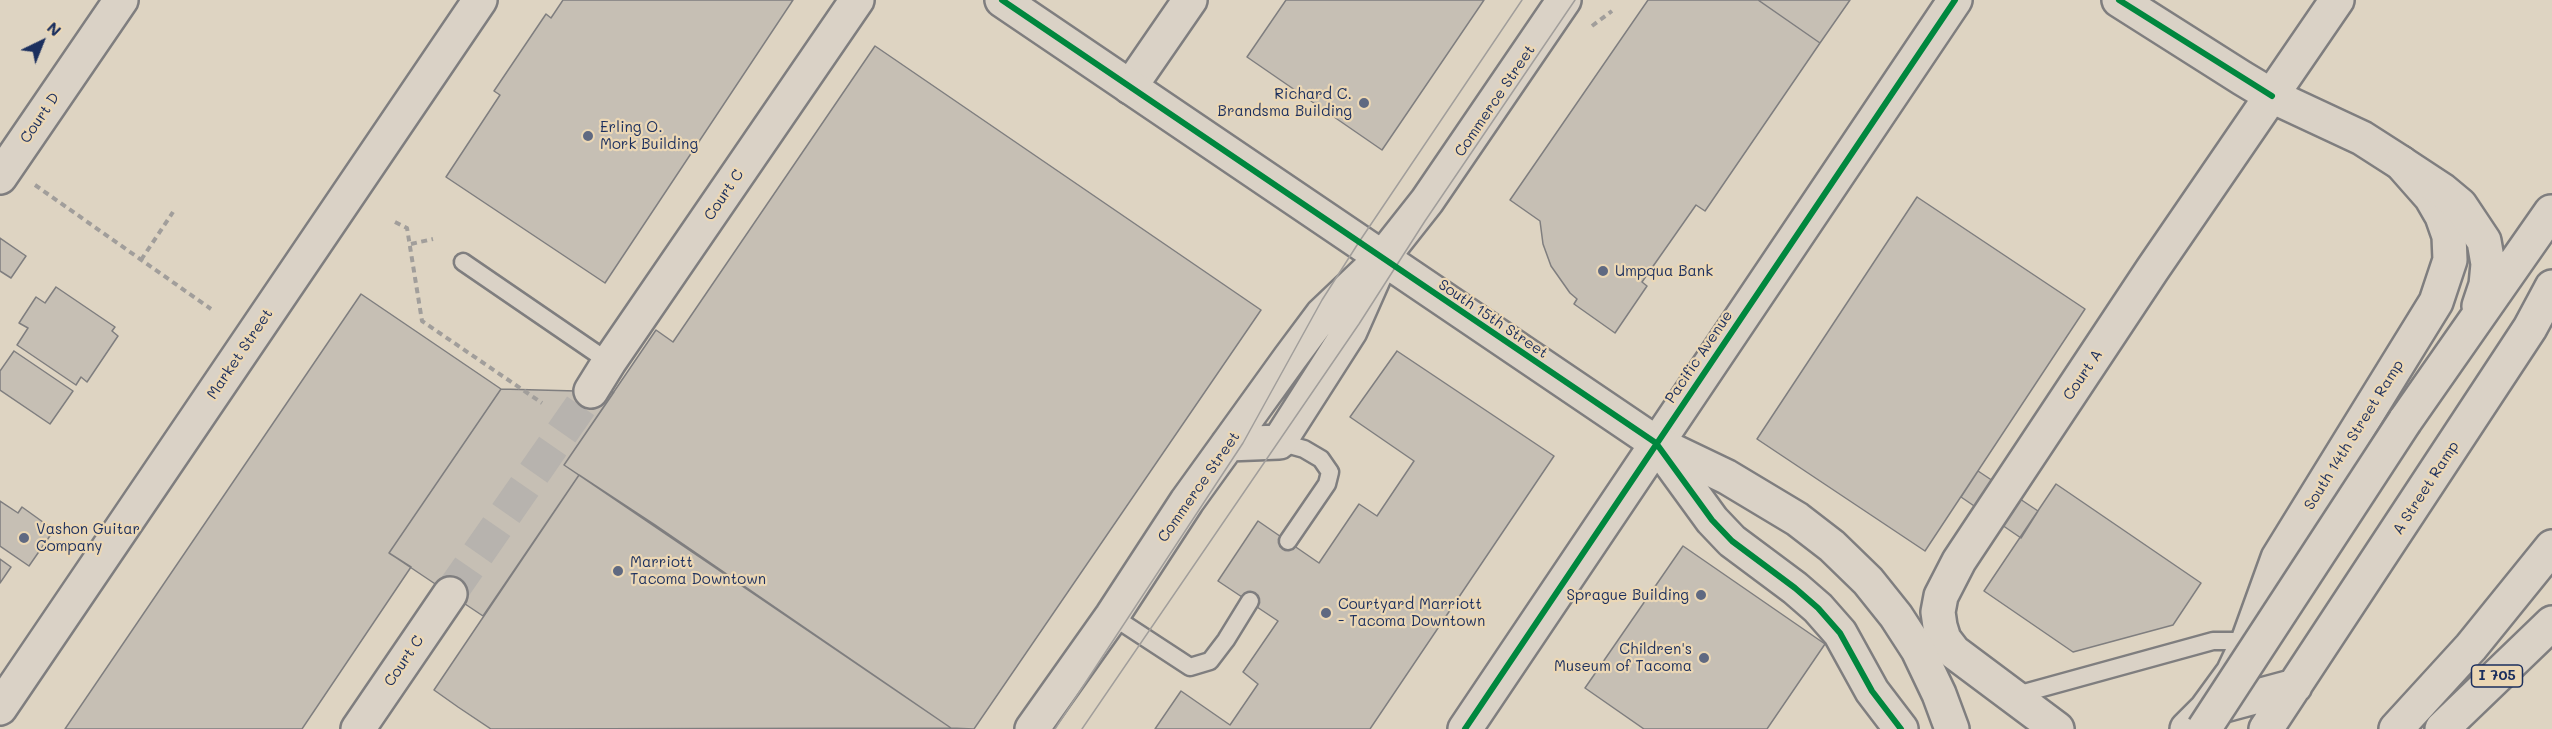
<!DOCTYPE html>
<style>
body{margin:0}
#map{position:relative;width:2552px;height:729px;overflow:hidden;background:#ded4c2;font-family:Mali,sans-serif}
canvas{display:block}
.north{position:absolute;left:12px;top:12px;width:60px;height:60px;-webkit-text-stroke:4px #ebd7b5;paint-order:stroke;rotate:43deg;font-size:16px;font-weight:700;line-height:24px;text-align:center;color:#1b2f5e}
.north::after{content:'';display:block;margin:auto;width:21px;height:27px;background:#1b2f5e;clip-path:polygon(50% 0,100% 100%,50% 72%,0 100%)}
</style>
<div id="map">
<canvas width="2552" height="729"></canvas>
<div class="north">N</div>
</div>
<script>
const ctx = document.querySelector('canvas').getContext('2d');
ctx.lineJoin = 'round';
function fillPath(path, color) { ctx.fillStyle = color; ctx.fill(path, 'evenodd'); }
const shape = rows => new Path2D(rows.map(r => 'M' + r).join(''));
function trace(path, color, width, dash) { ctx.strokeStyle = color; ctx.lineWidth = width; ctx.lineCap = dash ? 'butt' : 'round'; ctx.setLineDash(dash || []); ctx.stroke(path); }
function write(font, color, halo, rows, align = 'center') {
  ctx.font = font + ' Mali,sans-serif'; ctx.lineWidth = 4.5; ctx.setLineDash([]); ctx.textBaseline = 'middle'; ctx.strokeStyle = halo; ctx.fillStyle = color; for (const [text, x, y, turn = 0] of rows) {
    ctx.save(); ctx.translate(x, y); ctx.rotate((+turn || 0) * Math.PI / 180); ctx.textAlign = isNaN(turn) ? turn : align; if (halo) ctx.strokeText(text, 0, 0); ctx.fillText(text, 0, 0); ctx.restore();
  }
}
const building = shape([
 [563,0,793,0,605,283,446,177,500,95,494,91,546,14,551,18,563,0],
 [1286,0,1484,0,1382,150,1247,57,1286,0],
 [1648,0,1758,0,1820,43,1705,211,1696,205,1642,282,1647,286,1615,333,1574,304,1577,299,1570,293,1551,266,1543,244,1540,221,1510,200,1648,0],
 [1758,0,1850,0,1820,43,1758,0],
 [875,46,1261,310,974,729,951,728,564,465,656,330,673,342,875,46],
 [1917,197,2085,309,1925,551,1757,439,1917,197],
 [0,238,26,256,11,278,0,271,0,238],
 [56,287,115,327,112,331,118,336,87,382,81,377,76,385,17,345,28,328,19,323,36,297,45,303,56,287],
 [361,294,501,389,389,553,411,567,302,729,65,729,361,294],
 [14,351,73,391,50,424,0,390,0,371,14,351],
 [1397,351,1554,456,1370,729,1155,729,1181,691,1230,725,1258,684,1243,672,1278,621,1218,581,1258,521,1319,563,1359,504,1377,516,1414,461,1350,417,1397,351],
 [501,389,614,392,564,465,579,475,483,616,389,553,501,389],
 [1978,471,2038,511,2021,538,1961,497,1978,471],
 [579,475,655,525,951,728,491,729,458,707,434,690,579,475],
 [2056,484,2201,583,2173,625,2073,652,1984,591,2056,484],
 [0,501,18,513,22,507,54,530,29,566,0,546,0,501],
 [1683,546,1825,644,1767,729,1644,729,1585,688,1683,546],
 [0,559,11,567,0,583,0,559]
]);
fillPath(building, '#c6bfb4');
trace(building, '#7f7e7f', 1.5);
trace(shape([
 [450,594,591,391]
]), '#b7b3ae', 33, [33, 16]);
const lane = shape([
 [463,262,609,362],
 [1279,442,1304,449,1321,459,1330,472,1327,484,1288,541],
 [1112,616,1190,667,1210,661,1226,640,1250,601],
 [2013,696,2213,641,2248,641]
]);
const street = shape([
 [2119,0,2242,78,2272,96,2362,138,2401,163,2431,197,2442,216,2449,236,2450,260,2436,302,2278,558,2248,641,2233,673,2206,710,2187,729],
 [1130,87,1190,0],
 [0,177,121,0],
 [591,391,609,362,857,0],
 [1656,443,1712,520,1732,541,1795,588,1818,608,1840,633,1872,691,1901,729],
 [2206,718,2206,710,2295,686],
 [358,729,450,594],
 [2057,729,1954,652,1944,639,1940,626,1938,612,1941,596,1959,561,2152,270,2337,0],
 [2266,729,2530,328,2552,287]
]);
const secondary = shape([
 [1002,0,1656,443],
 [1228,444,1279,442,1350,331,1377,270],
 [0,708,480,0],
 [1032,729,1112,616,1187,501,1290,358,1322,315,1382,258,1427,201,1564,0]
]);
const primary = shape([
 [1465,729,1955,0]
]);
const highway = shape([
 [2401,163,2442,190,2460,205,2484,241,2488,264,2486,285,2479,306],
 [2405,421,2551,212],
 [1656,443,1727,477,1797,519,1832,546,1868,581,1896,616,1918,650,1939,694,1952,729],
 [2396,729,2471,647,2552,547],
 [2442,729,2552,623]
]);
trace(lane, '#7f7e7f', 21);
trace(street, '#7f7e7f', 38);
trace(secondary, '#7f7e7f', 38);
trace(primary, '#7f7e7f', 38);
trace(highway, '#7f7e7f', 38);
trace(shape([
 [1592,26,1612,11],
 [35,185,211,309],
 [395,222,407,228,422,321,542,403],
 [411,244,433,239],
 [141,260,173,212]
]), '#a19e9b', 4, [6, 4.5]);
trace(lane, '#dad2c6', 16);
trace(street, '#dad2c6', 33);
trace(secondary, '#dad2c6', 33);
trace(primary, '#dad2c6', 33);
trace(highway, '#dad2c6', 33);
trace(shape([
 [1055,729,1243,443,1322,300,1359,242,1522,0],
 [1082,729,1359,324,1425,221,1575,0]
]), '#a19e9b', 1.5);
const highwayBridge = shape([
 [2204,729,2405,421]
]);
trace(highwayBridge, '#7f7e7f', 38, []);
trace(highwayBridge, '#dad2c6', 33);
trace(shape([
 [1002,0,1656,443,1712,520,1732,541,1795,588,1818,608,1840,633,1872,691,1901,729],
 [2119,0,2272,96],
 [1465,729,1955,0]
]), '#00873e', 6);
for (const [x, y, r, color] of [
 [1364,103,6,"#5f6981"],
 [588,136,6,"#5f6981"],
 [1603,271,6,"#5f6981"],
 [24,538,6,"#5f6981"],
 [618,571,6,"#5f6981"],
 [1701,595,6,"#5f6981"],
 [1326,613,6,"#5f6981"],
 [1704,658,6,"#5f6981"]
]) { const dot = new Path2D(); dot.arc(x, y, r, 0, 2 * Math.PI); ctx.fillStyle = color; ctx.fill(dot); trace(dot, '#ebd7b5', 2); }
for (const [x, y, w] of [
 [2497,676,51]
]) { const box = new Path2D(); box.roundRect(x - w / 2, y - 11, w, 22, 4.5); ctx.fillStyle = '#ebd7b5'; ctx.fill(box); trace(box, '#1b2f5e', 1.5); }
write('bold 14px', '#1b2f5e', null, [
 ["I 705",2497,676]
]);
write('15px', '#1b2f5e', '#ebd7b5', [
 ["Richard C.",1352,94,"right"],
 ["Brandsma Building",1352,111,"right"],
 ["Erling O.",600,127],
 ["Mork Building",600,144],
 ["Umpqua Bank",1615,271],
 ["Vashon Guitar",36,529],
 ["Company",36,546],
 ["Marriott",630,562],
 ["Tacoma Downtown",630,579],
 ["Sprague Building",1689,595,"right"],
 ["Courtyard Marriott",1338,604],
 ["- Tacoma Downtown",1338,621],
 ["Children's",1692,649,"right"],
 ["Museum of Tacoma",1692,666,"right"]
], 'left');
write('15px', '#1b2f5e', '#ebd7b5', [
 ["Commerce Street",1495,101,-56],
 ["Court D",40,118,-56],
 ["Court C",724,195,-56],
 ["South 15th Street",1493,319,34],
 ["Market Street",240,354,-56],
 ["Pacific Avenue",1699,357,-56],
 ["Court A",2083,375,-56],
 ["South 14th Street Ramp",2354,435,-58],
 ["Commerce Street",1199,487,-55],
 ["A Street Ramp",2426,488,-57],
 ["Court C",404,661,-56]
]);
</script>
